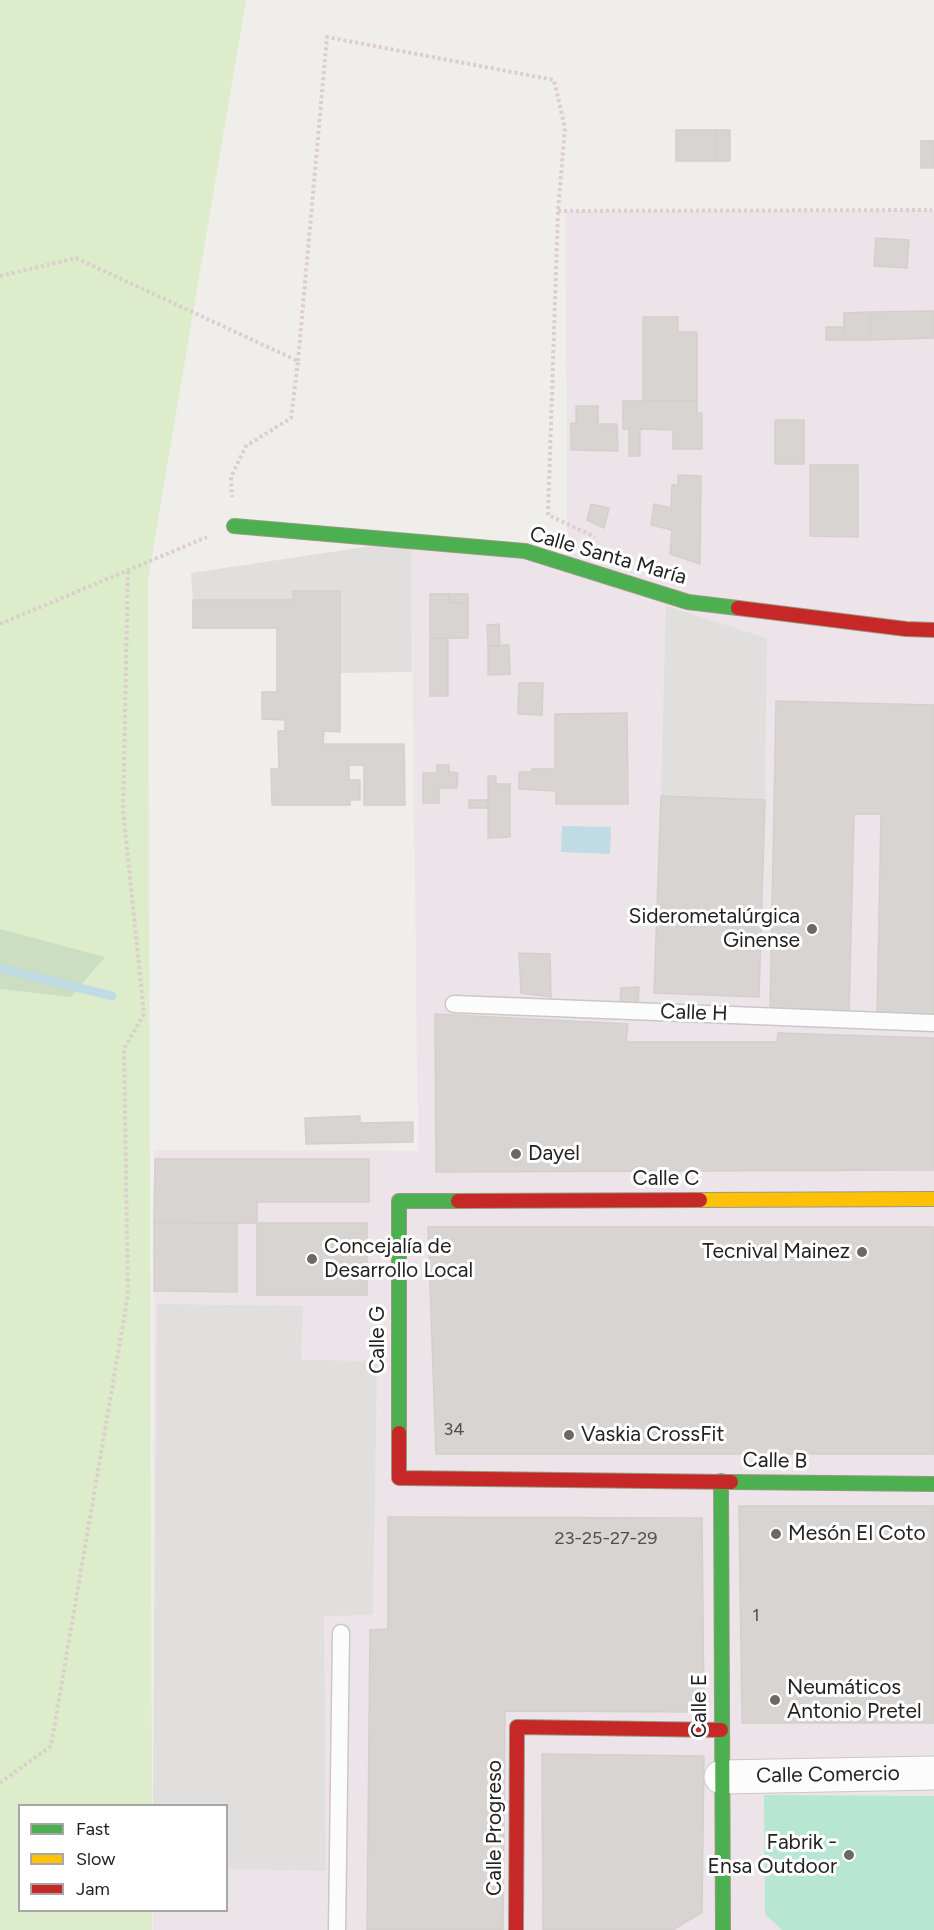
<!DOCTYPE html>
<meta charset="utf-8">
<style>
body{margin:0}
#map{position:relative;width:934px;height:1930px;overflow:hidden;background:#f0eeeb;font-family:Figtree,sans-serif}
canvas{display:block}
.legend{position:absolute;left:18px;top:1804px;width:210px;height:108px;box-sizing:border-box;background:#fff;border:2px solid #a7a7a7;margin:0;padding:8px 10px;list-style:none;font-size:18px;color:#222}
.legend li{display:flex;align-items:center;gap:12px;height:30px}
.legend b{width:30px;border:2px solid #a7a7a7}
</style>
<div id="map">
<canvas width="934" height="1930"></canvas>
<ul class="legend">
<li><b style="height:8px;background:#4caf50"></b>Fast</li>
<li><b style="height:8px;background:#ffc107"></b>Slow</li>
<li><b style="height:8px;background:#c62828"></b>Jam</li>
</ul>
</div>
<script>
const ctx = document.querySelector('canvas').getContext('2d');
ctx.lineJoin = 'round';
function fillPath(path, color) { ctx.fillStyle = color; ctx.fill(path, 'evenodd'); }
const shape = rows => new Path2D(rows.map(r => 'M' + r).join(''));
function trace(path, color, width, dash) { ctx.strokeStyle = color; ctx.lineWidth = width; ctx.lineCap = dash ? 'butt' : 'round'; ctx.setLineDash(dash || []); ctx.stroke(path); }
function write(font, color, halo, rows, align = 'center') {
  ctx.font = font + ' Figtree,sans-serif'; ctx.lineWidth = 6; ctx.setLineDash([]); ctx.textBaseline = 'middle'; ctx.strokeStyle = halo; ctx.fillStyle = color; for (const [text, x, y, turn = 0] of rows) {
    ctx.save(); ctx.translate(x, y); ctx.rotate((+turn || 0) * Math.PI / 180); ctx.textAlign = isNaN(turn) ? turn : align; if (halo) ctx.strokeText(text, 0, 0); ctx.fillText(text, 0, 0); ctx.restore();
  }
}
fillPath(shape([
 [934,210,934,1930,153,1930,153,1911,226,1910,226,1806,153,1805,154,1150,418,1151,411,540,567,564,566,211]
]), '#ede4e9');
fillPath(shape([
 [0,0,246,0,148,579,152,1805,20,1806,20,1910,152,1911,152,1930,0,1930]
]), '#ddeccb');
fillPath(shape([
 [0,929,105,957,71,997,0,989]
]), '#cbdec1');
fillPath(shape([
 [764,1795,934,1796,934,1930,782,1930,765,1914]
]), '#b7e6d2');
fillPath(shape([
 [411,540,412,672,340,673,340,591,294,591,293,600,193,600,191,573],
 [666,606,767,638,765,800,661,796],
 [157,1304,303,1306,301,1360,377,1361,373,1615,324,1616,326,1871,227,1869,226,1806,153,1805]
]), '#e0dfde');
fillPath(shape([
 [562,826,611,827,610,854,561,852]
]), '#bfdbe3');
trace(shape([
 [0,968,112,996]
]), '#bfdbe3', 9);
const building = shape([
 [676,130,716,130,716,161,676,161,676,130],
 [716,130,730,130,730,161,716,161,716,130],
 [921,141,934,141,934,168,921,168,921,141],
 [876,238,909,240,907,268,874,266,876,238],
 [934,311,934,338,870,340,870,312,934,311],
 [870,312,870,340,844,340,844,313,870,312],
 [643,317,678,317,678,332,697,332,697,401,643,401,643,317],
 [826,327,844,327,844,340,826,340,826,327],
 [623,401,697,401,697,413,702,413,702,449,673,449,673,430,640,429,640,456,629,456,629,429,623,429,623,401],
 [576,406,598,406,598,424,617,424,618,451,571,450,571,423,576,424,576,406],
 [775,420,804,420,804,464,775,464,775,420],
 [810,465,858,465,858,537,810,536,810,465],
 [678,475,701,476,700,564,670,554,672,530,651,525,654,504,671,508,672,485,678,485,678,475],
 [591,504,609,508,604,528,587,520,591,504],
 [293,591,340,591,340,732,324,731,323,744,404,744,405,805,364,805,364,765,349,765,349,780,360,780,360,800,350,800,350,805,272,805,271,769,279,769,278,731,285,731,285,720,262,719,262,692,277,692,277,628,193,628,193,600,293,600,293,591],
 [430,594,449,594,449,603,468,603,468,638,430,638,430,594],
 [449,594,468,594,468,603,449,603,449,594],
 [499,624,500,646,488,646,487,625,499,624],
 [430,638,448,638,448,696,430,696,430,638],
 [509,645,510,674,488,675,488,646,509,645],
 [519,683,543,683,542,715,518,714,519,683],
 [776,701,934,705,934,1016,877,1015,881,814,854,814,849,1014,770,1012,776,701],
 [627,713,628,804,556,804,556,791,519,789,519,772,532,772,532,769,555,769,555,714,627,713],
 [437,765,449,765,449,772,458,773,457,788,439,788,439,803,423,803,423,773,437,773,437,765],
 [488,776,496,776,496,784,510,784,510,837,488,838,488,776],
 [661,796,765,800,759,997,654,993,661,796],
 [469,800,488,800,487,808,469,808,469,800],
 [519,953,550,954,551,997,521,993,519,953],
 [639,987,638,1005,620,1004,621,988,639,987],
 [435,1014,628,1024,626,1042,777,1042,778,1033,934,1038,934,1170,436,1172,435,1014],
 [360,1116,360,1123,413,1122,413,1142,306,1144,305,1118,360,1116],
 [155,1159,369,1159,369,1202,257,1202,257,1223,154,1222,155,1159],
 [154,1222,237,1224,237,1292,154,1291,154,1222],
 [257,1223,367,1223,367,1295,257,1295,257,1223],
 [428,1227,934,1227,934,1454,436,1454,428,1227],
 [739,1506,934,1506,934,1723,742,1723,739,1506],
 [388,1517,702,1518,704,1712,505,1711,503,1930,367,1930,370,1630,388,1629,388,1517],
 [542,1754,704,1756,702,1912,673,1930,543,1930,542,1754]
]);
fillPath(building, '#d7d4d2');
trace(building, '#d3d0cc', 1.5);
const lane = shape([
 [454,1004,934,1023],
 [337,1930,341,1633]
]);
const street = shape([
 [721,1777,934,1773]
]);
const fast = shape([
 [234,526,525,551,688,602,738,608],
 [399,1433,399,1201,458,1201],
 [721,1481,723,1930],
 [731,1482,934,1484]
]);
const slow = shape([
 [700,1200,934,1199]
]);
const jam = shape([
 [738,608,906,629,934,630],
 [458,1201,700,1200],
 [399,1433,399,1478,731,1482],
 [516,1930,517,1727,721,1730]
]);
trace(lane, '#c9c8c7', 19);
trace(street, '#c9c8c7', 35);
trace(fast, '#999a82', 16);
trace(slow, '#999a82', 16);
trace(jam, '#999a82', 16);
trace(shape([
 [558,211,932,210],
 [0,276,76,258,298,361,291,418,246,446,231,477,232,497],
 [298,361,327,37,554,80,565,128,558,211,548,515,595,537],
 [0,624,207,537],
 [0,1783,51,1746,128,1295,124,1049,144,1014,123,810,128,571]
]), '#dccecd', 4, [3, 3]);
trace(lane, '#fdfcfc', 16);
trace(street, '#fdfcfc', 33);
trace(fast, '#4caf50', 14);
trace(slow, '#ffc107', 14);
trace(jam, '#c62828', 14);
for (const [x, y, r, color] of [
 [812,929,6,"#6a6968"],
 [516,1154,6,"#6a6968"],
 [862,1252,6,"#6a6968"],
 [312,1259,6,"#6a6968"],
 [569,1435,6,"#6a6968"],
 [776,1534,6,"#6a6968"],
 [775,1700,6,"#6a6968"],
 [849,1855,6,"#6a6968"]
]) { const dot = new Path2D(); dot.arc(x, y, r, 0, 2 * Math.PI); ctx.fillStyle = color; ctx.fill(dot); trace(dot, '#fff', 2); }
write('18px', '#4f4e4e', null, [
 ["34",454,1430],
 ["23-25-27-29",606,1539],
 ["1",756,1616]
]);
write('21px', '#222', '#fff', [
 ["Calle Santa María",608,556,16],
 ["Calle H",694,1013,2],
 ["Calle C",666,1179],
 ["Calle G",378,1340,-90],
 ["Calle B",775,1461,1],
 ["Calle E",700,1706,-90],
 ["Calle Comercio",828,1775,-1],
 ["Calle Progreso",495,1828,-90]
]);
write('21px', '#222', '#fff', [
 ["Siderometalúrgica",800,917,"right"],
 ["Ginense",800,941,"right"],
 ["Dayel",528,1154],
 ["Concejalía de",324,1247],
 ["Desarrollo Local",324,1271],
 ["Tecnival Mainez",850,1252,"right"],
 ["Vaskia CrossFit",581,1435],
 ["Mesón El Coto",788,1534],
 ["Neumáticos",787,1688],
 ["Antonio Pretel",787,1712],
 ["Fabrik -",837,1843,"right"],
 ["Ensa Outdoor",837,1867,"right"]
], 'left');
</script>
